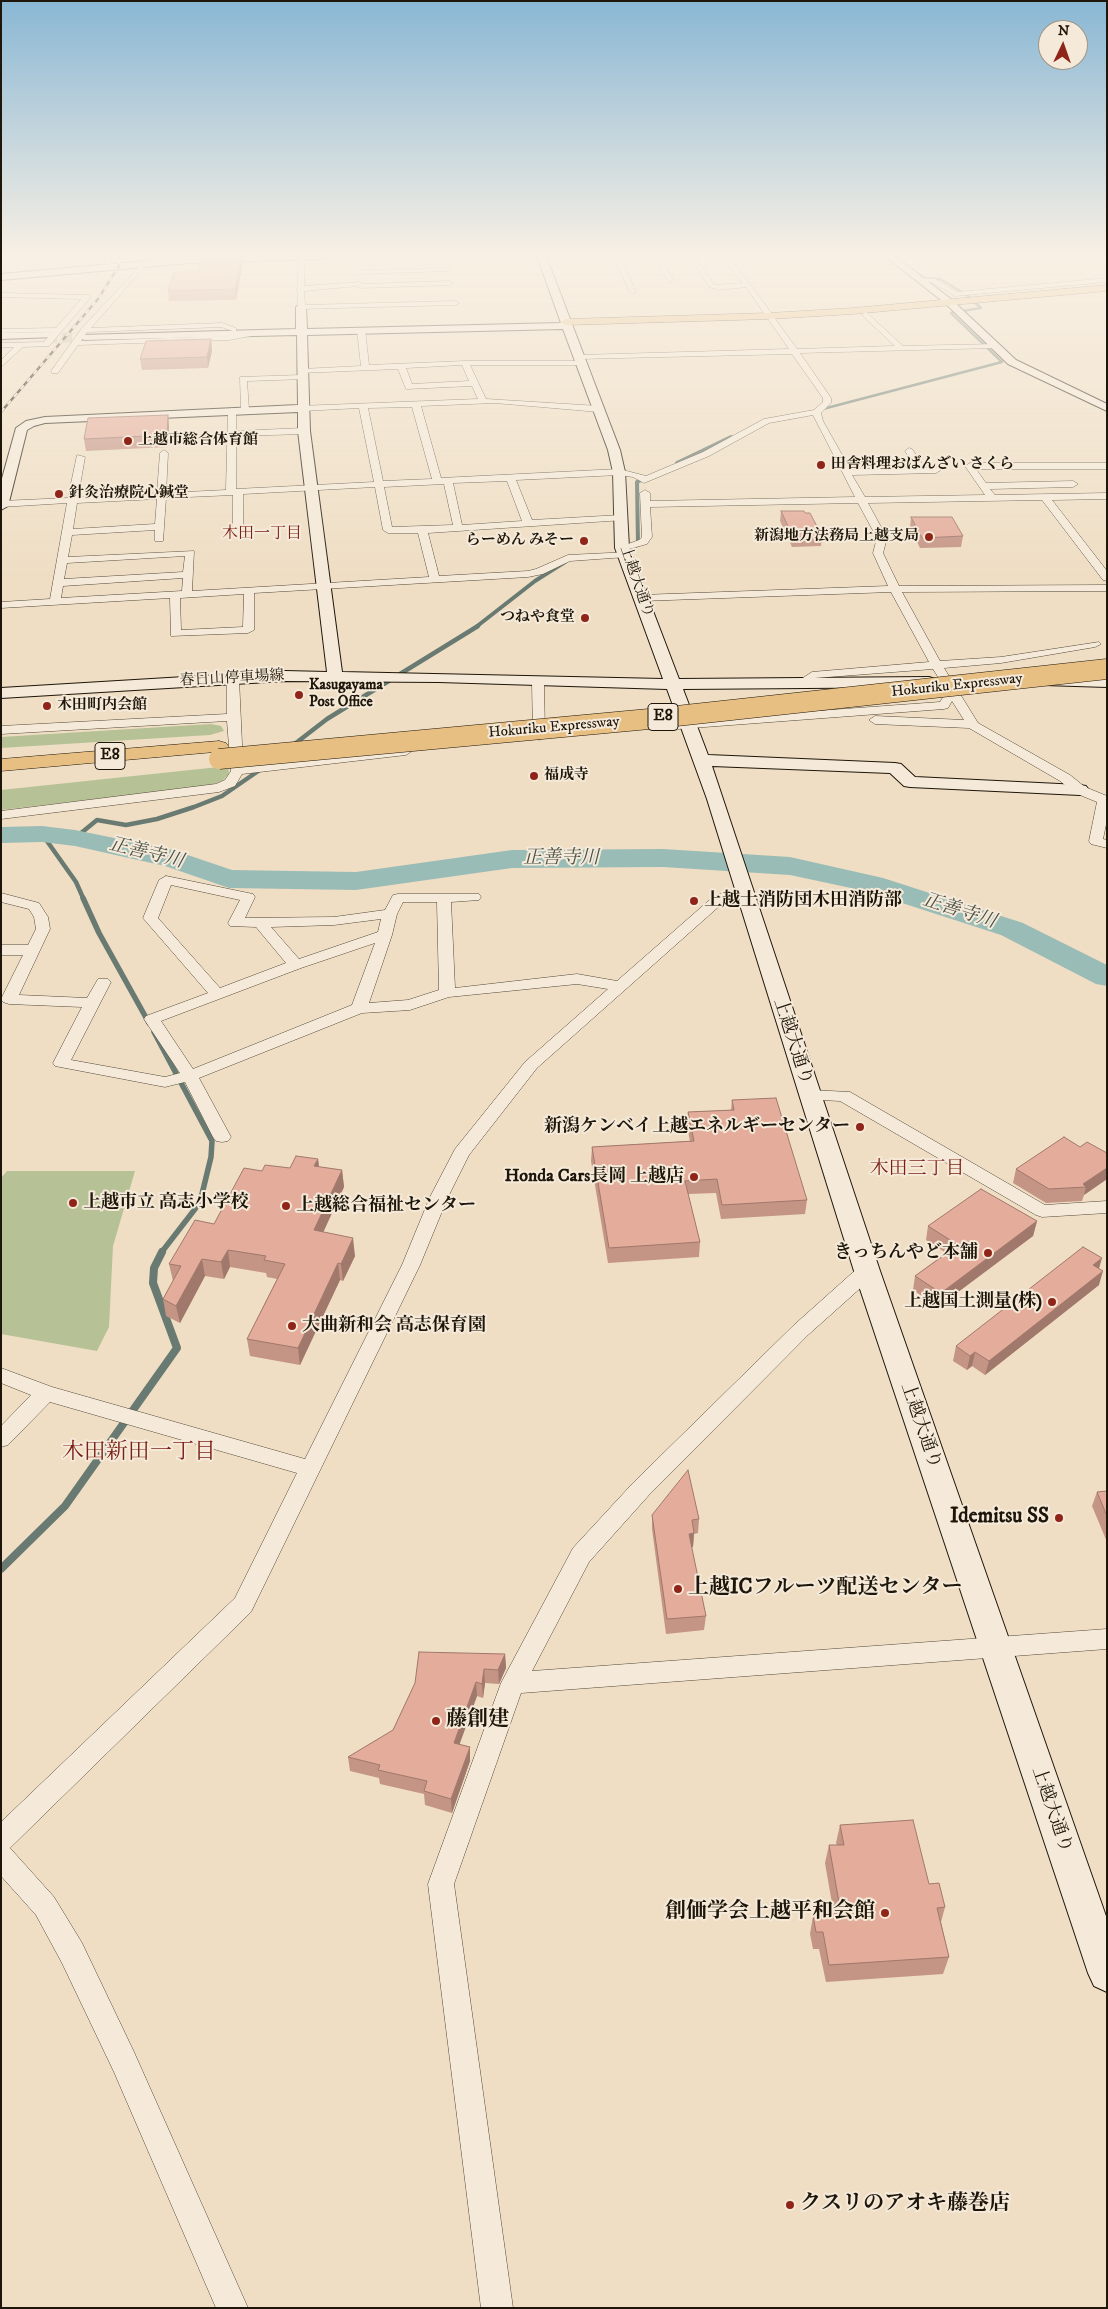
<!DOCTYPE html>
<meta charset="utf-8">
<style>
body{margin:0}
#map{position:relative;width:1108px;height:2309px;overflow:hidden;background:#efdec4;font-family:"IM FELL DW Pica",serif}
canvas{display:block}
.frame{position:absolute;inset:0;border:2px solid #1e160a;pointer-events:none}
.north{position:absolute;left:1038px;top:20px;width:50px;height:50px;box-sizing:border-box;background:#f5ead9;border:1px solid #9f9586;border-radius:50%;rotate:3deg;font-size:14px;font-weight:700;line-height:20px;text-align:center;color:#1e160a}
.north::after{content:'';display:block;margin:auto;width:18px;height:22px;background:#8f2418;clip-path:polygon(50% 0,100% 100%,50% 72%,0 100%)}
</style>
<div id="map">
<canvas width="1108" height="2309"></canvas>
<div class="frame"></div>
<div class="north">N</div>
</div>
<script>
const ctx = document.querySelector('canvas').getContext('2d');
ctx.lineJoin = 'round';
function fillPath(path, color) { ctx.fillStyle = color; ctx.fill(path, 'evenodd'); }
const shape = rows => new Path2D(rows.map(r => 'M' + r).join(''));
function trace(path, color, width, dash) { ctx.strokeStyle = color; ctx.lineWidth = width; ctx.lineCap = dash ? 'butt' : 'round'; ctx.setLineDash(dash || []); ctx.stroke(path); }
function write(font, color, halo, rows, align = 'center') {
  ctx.font = font + ' "IM FELL DW Pica","Noto Serif JP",serif'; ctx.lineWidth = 4; ctx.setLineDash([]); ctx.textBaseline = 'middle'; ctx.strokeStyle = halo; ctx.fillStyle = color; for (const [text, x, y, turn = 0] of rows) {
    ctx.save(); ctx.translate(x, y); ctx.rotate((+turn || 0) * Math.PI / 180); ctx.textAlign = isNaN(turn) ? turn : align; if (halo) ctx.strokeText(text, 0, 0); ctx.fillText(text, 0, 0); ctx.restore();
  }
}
fillPath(shape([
 [211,724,221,726,224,731,210,735,1,748,1,737],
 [228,766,229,774,222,781,208,786,1,810,1,790],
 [7,1171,135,1171,113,1246,109,1327,97,1351,1,1334,1,1178]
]), '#b6c296');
trace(shape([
 [819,410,1002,362,951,313,981,308,967,295,940,279,924,278,897,259]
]), '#687a71', 2.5);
trace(shape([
 [677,463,731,437],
 [623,554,638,544,637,482,645,478],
 [476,627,535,581,565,562]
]), '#687a71', 4);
trace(shape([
 [292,746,327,719,478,626],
 [42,834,76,882,84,900],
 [75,838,97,820,126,825,157,819,194,807,222,796,264,767]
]), '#687a71', 4.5);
trace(shape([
 [83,898,99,933,149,1023],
 [154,1032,212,1141,211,1157,202,1194,195,1209,161,1253]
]), '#687a71', 5.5);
trace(shape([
 [1,1569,65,1506,177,1348,153,1283,154,1268,162,1252]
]), '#687a71', 8);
fillPath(shape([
 [42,826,75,830,173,850,232,870,356,872,512,850,663,849,790,857,883,878,1023,923,1107,965,1107,986,1096,984,1001,935,865,891,790,875,663,867,512,868,356,890,229,888,165,866,75,846,42,842,1,843,1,827,42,826]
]), '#9abcb6');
trace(shape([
 [47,338,84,337]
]), '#d0c0a8', 10, [10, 5]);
const street = shape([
 [106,256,112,256,111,268,106,267,106,256],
 [162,256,172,256,153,264,148,263,162,256],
 [576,256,684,256,661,258,673,280,670,282,667,280,655,259,621,259,636,292,633,294,630,292,614,259,542,261,539,259,542,257,576,256],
 [690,256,696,256,714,285,743,283,721,256,728,256,750,284,797,349,895,346,863,316,862,314,866,312,903,346,997,344,998,346,994,348,800,353,831,398,831,403,821,413,823,421,850,469,916,468,905,451,909,448,912,449,925,468,936,467,941,470,936,473,852,475,865,497,985,495,965,466,970,463,1107,463,1107,469,976,469,986,483,1073,481,1078,484,1073,487,990,489,995,495,1107,493,1107,499,1052,500,1107,571,1107,581,1103,580,1042,500,868,503,887,538,883,553,899,586,1107,585,1107,591,902,592,940,661,1001,657,1099,642,1101,644,1095,647,1001,663,944,668,978,723,1070,775,1085,787,1107,796,1107,820,1103,839,1107,840,1107,848,1091,844,1089,841,1097,802,1075,793,1060,781,969,728,875,724,869,720,875,716,964,720,952,701,948,708,944,709,678,729,672,725,678,721,940,702,947,691,933,669,815,678,801,687,795,683,812,672,929,662,891,592,641,601,636,598,641,595,888,586,873,553,877,538,858,503,650,507,652,537,647,544,622,551,617,548,639,540,642,537,640,493,645,490,650,493,650,501,855,497,813,415,769,423,709,456,644,483,633,477,619,475,516,480,532,520,621,515,624,516,624,520,428,533,439,576,528,571,536,569,568,555,630,552,630,556,626,557,570,561,543,574,528,577,254,593,254,630,248,633,171,636,170,598,1,608,1,602,50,599,67,503,1,507,1,501,68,498,77,455,85,457,78,497,157,493,160,453,164,450,168,453,166,493,226,490,228,411,232,408,236,411,236,431,304,428,308,431,304,434,236,436,236,489,374,482,359,408,302,411,299,410,299,406,478,399,472,386,406,389,398,369,299,373,298,371,302,369,361,366,357,330,361,328,365,330,369,365,465,361,582,361,586,363,582,365,470,365,486,399,599,406,603,409,599,412,495,403,421,406,441,478,619,469,646,476,703,452,764,419,814,410,823,402,823,398,792,354,577,359,577,355,580,355,789,349,746,287,718,290,709,287,690,256],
 [462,365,469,381,412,384,406,368,462,365],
 [412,407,432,479,383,481,368,408,412,407],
 [507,481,522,521,462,525,453,483,507,481],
 [444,484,453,525,392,527,384,487,444,484],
 [375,487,383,530,388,533,418,533,429,577,192,591,194,551,68,557,72,535,155,530,155,541,163,541,166,498,233,495,233,533,238,536,243,533,243,494,375,487],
 [157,499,155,524,73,529,77,503,157,499],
 [185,556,183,572,64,579,67,563,185,556],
 [183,578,182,591,61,598,63,586,183,578],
 [244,594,243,627,181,630,180,598,244,594],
 [298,257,304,257,304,286,360,282,363,284,450,281,453,283,450,285,360,288,357,286,304,291,305,305,455,301,459,303,455,305,298,309,298,291,296,289,298,287,298,257],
 [144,262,146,265,91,328,222,323,236,328,236,332,221,327,87,332,81,341,229,336,263,331,267,333,229,340,78,345,58,373,52,373,51,371,82,328,144,262],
 [447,268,449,269,449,271,359,274,356,272,359,270,447,268],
 [920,278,935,279,957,292,1107,278,1107,282,955,296,932,282,918,281,917,280,920,278],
 [1,293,87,295,91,297,49,346,23,347,1,367,1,360,14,347,1,347,1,343,44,342,52,332,1,333,1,329,56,328,81,299,1,297,1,293],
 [302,375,306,377,305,379,247,381,249,410,245,413,241,410,240,377,302,375],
 [233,675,239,679,243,766,406,747,412,751,406,755,242,774,235,786,219,792,1,819,1,811,216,784,225,780,231,771,227,721,1,734,1,726,227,714,227,679,233,675],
 [538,677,544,681,545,736,539,740,533,736,532,681,538,677],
 [166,876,253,894,255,897,245,918,334,917,385,910,393,895,398,894,479,894,481,897,479,900,451,902,455,988,577,974,617,981,714,896,744,887,751,891,749,894,724,902,537,1068,469,1155,448,1197,420,1265,251,1612,10,1848,54,1897,82,1943,134,2052,248,2308,216,2308,114,2072,62,1963,36,1915,1,1876,1,1822,235,1598,297,1473,50,1402,8,1445,1,1447,1,1426,31,1395,1,1383,1,1368,52,1387,305,1459,402,1265,430,1197,455,1149,525,1062,608,989,577,984,449,997,410,1010,362,1013,199,1078,231,1137,228,1141,222,1142,216,1141,213,1137,185,1082,165,1087,55,1066,53,1063,82,1007,9,1004,3,1002,1,999,23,955,1,955,1,945,28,945,36,929,34,917,29,909,1,902,1,893,39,903,48,917,50,929,19,995,87,998,98,979,108,979,111,982,71,1060,165,1077,180,1073,144,1019,146,1016,208,993,143,918,159,880,166,876],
 [171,885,240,900,228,923,230,926,256,927,286,963,220,988,158,918,171,885],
 [403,902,437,902,439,990,408,1000,369,1003,392,935,397,914,403,902],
 [381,919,378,932,299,959,271,927,334,925,381,919],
 [375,943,352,1005,193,1069,161,1021,301,968,375,943],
 [809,1090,850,1092,1045,1205,1107,1201,1107,1213,1042,1217,1036,1215,840,1101,803,1099,801,1095,803,1091,809,1090],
 [867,1264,874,1266,876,1271,874,1276,808,1335,649,1495,589,1562,532,1671,1107,1629,1107,1649,521,1693,454,1884,513,2308,481,2308,428,1884,501,1683,573,1548,633,1483,794,1325,860,1266,867,1264]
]);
const secondary = shape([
 [329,256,325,259,189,263,1,280,1,274,189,257,329,256],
 [537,256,546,256,620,450,625,472,629,548,679,679,929,677,935,679,937,682,935,685,929,687,683,689,708,755,895,763,901,764,915,777,1080,785,1086,786,1089,790,1086,794,1080,795,910,787,904,786,890,773,712,766,880,1271,1107,1919,1107,1992,1094,1986,1088,1973,854,1271,707,799,667,689,439,682,285,681,1,698,1,688,285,671,327,672,298,431,298,412,45,423,34,426,27,430,8,506,1,510,1,482,16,428,26,421,45,417,298,405,297,335,84,340,79,337,80,335,296,329,296,307,301,304,306,307,307,329,561,323,537,256],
 [563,329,608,450,613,472,615,548,663,679,342,672,310,431,307,335,563,329],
 [885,256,895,256,952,300,1016,360,1107,404,1107,411,1008,364,946,304,885,256],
 [51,332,56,335,55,337,1,339,1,333,51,332],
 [1050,677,1107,677,1107,687,1044,685,1042,682,1044,679,1050,677]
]);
const primary = shape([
 [1107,285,1107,291,853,314,769,319,566,325,560,322,566,319,769,313,853,308,1107,285]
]);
const highway = shape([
 [219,741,226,743,229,747,226,751,1,771,1,759,219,741]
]);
trace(street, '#524838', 1);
trace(secondary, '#1e160a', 2);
trace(primary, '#1e160a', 1);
trace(highway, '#1e160a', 1);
fillPath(street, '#f5ead9');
fillPath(secondary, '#f5ead9');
fillPath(primary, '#e8bf82');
fillPath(highway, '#e8bf82');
const rail = shape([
 [1,412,98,299,119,266,119,256]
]);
trace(rail, '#1e160a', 2.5);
trace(rail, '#f5ead9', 2, [5]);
const highwayBridge = shape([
 [219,759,649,719,1107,669]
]);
trace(highwayBridge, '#1e160a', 21, []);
trace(highwayBridge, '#e8bf82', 20);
fillPath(shape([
 [203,256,243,256,243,263,236,300,169,301,168,291,199,272],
 [211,339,212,351,208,368,142,370,140,359],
 [168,415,169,427,168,447,86,451,84,439],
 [781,511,805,513,822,536,821,546,792,547,780,521],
 [911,517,963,536,961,547,920,548,910,527],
 [732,1100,807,1200,805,1214,721,1219,716,1193,688,1194,700,1242,699,1257,608,1263,591,1161,592,1147,690,1141,687,1126,688,1112,731,1110],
 [1080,1147,1107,1153,1107,1179,1084,1195,1082,1201,1046,1203,1013,1183,1016,1169],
 [318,1159,319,1167,342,1170,344,1187,323,1232,355,1256,343,1281,340,1280,300,1365,250,1356,247,1339,277,1279,267,1277,266,1273,230,1267,224,1279,205,1276,180,1323,166,1316,163,1299,173,1281,169,1264,214,1224,262,1171,290,1168],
 [1037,1221,1033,1236,938,1307,913,1290,915,1276,946,1253,926,1240,928,1226],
 [1099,1269,1099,1285,985,1375,972,1366,967,1370,953,1361,956,1346],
 [1107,1491,1107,1542,1092,1506,1097,1492],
 [652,1515,699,1519,698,1533,694,1534,693,1547,691,1547,706,1616,704,1630,666,1634,652,1529],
 [505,1654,506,1668,499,1684,485,1683,483,1698,477,1696,459,1744,470,1747,470,1761,452,1813,425,1805,424,1794,380,1784,379,1778,350,1771,348,1757,393,1730,415,1683],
 [840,1825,929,1884,945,1907,941,1922,949,1957,943,1974,826,1982,819,1949,813,1949,810,1934,813,1916,834,1915,825,1863,829,1845,837,1845,836,1843]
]), '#c49485');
fillPath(shape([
 [242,256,243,256,243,263,236,300,235,289],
 [211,339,212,351,208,368,207,357],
 [168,415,169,427,168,447,167,435],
 [318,1159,320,1176,314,1166],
 [1107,1168,1107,1179,1084,1195,1086,1187,1083,1184],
 [342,1170,344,1187,316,1248,314,1230],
 [1037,1221,1033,1236,938,1307,941,1293],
 [353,1238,355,1256,343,1281,341,1264],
 [228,1250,230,1267,224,1279,221,1262],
 [1102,1258,1098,1272,1093,1265],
 [202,1259,205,1276,180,1323,176,1306],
 [338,1263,340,1280,300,1365,298,1348],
 [1103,1271,1099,1285,985,1375,989,1361],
 [975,1352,972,1366,967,1370,970,1356],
 [694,1533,693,1547,687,1548,689,1534],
 [505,1654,506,1668,499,1684,498,1670],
 [484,1669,485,1683,483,1698,482,1684],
 [476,1682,477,1696,455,1757,454,1743],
 [470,1747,470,1761,452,1813,451,1799]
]), '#a0786c');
const building = shape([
 [203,256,242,256,235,289,168,291,174,272,199,272,203,256],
 [211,339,207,357,140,359,146,341,211,339],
 [168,415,167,435,84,439,88,418,168,415],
 [781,511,804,511,805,513,810,513,822,536,793,537,781,511],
 [911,517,952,517,963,536,922,538,911,517],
 [776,1098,807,1200,722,1205,717,1179,685,1181,700,1242,609,1248,592,1147,694,1141,688,1112,734,1110,732,1100,776,1098],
 [1064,1137,1080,1147,1087,1142,1107,1153,1107,1168,1083,1184,1086,1187,1049,1189,1016,1169,1064,1137],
 [296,1156,318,1159,314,1166,342,1170,314,1230,353,1238,341,1264,338,1263,298,1348,247,1339,285,1264,264,1260,266,1256,228,1250,221,1262,202,1259,176,1306,163,1299,181,1266,169,1264,195,1220,214,1224,244,1168,262,1171,265,1165,290,1168,296,1156],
 [981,1189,1037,1221,941,1293,915,1276,958,1245,928,1226,981,1189],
 [1083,1247,1102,1258,1093,1265,1103,1271,989,1361,975,1352,970,1356,956,1346,1083,1247],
 [688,1470,699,1519,692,1520,694,1533,689,1534,706,1616,667,1619,652,1515,688,1470],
 [1107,1491,1107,1516,1097,1492,1107,1491],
 [419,1652,505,1654,498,1670,484,1669,482,1684,476,1682,454,1743,470,1747,451,1799,424,1791,427,1781,378,1770,380,1765,348,1757,393,1730,415,1683,419,1652],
 [913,1820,929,1884,939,1883,945,1907,937,1908,949,1957,829,1965,823,1932,816,1932,813,1916,841,1914,829,1845,844,1845,840,1825,913,1820]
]);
fillPath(building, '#e4ac9b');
trace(building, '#a0786c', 1);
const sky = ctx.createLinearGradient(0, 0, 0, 580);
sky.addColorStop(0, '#89b7d4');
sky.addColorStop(0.44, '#f8f0e4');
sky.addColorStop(1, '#f8f0e400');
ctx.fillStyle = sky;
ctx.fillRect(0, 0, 1108, 580);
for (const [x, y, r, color] of [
 [128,441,5,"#8f2418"],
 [821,465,5,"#8f2418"],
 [59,494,5,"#8f2418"],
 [929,537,5,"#8f2418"],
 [584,541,5,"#8f2418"],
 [585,618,5,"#8f2418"],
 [299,695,5,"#8f2418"],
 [47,706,5,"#8f2418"],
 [534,776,5,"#8f2418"],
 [694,901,5,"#8f2418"],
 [860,1127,5,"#8f2418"],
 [694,1177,5,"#8f2418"],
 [73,1203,5,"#8f2418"],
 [286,1206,5,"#8f2418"],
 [988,1253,5,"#8f2418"],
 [1052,1302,5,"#8f2418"],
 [292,1326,5,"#8f2418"],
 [1059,1518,5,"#8f2418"],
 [678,1589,5,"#8f2418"],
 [436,1721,5,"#8f2418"],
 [885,1913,5,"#8f2418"],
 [790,2205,5,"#8f2418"]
]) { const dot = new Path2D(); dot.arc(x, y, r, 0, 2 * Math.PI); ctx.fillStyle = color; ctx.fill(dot); trace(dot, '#f5ead9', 2); }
write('bold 15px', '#1e160a', '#f5ead9', [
 ["上越市総合体育館",138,441],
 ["田舎料理おばんざい さくら",831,465],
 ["針灸治療院心鍼堂",69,494],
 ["新潟地方法務局上越支局",919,537,"right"],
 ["らーめん みそー",574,541,"right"],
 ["つねや食堂",575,618,"right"],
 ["Kasugayama",309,686],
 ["Post Office",309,703],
 ["木田町内会館",57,706],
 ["福成寺",544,776]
], 'left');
write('15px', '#1e160a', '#f5ead9', [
 ["上越大通り",636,582,71],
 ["春日山停車場線",232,679,-3],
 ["Hokuriku Expressway",957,686,-6],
 ["Hokuriku Expressway",554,728,-5]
]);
write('16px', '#7a1f14', '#f5ead9', [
 ["木田一丁目",262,535]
]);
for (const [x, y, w] of [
 [663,717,30],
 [110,756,30]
]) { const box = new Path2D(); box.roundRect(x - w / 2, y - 13.5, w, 27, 4); ctx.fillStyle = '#f5ead9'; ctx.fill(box); trace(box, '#1e160a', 1); }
write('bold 16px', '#1e160a', null, [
 ["E8",663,717],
 ["E8",110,756]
]);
write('bold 18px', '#1e160a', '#f5ead9', [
 ["上越士消防団木田消防部",704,901],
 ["新潟ケンベイ上越エネルギーセンター",850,1127,"right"],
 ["Honda Cars長岡 上越店",684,1177,"right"],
 ["上越市立 高志小学校",83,1203],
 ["上越総合福祉センター",296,1206],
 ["きっちんやど本舗",978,1253,"right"],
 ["上越国土測量(株)",1042,1302,"right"],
 ["大曲新和会 高志保育園",302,1326]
], 'left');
write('18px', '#1e160a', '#f5ead9', [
 ["上越大通り",792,1042,72],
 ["上越大通り",920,1426,71],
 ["上越大通り",1051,1810,71]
]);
write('italic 19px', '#495046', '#f5ead9', [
 ["正善寺川",146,854,14],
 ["正善寺川",561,859],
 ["正善寺川",959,912,18]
]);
write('19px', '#7a1f14', '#f5ead9', [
 ["木田三丁目",917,1170]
]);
write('bold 21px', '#1e160a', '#f5ead9', [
 ["Idemitsu SS",1049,1518,"right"],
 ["上越ICフルーツ配送センター",688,1589],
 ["藤創建",446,1721],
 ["創価学会上越平和会館",875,1913,"right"],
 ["クスリのアオキ藤巻店",800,2205]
], 'left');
write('22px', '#7a1f14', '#f5ead9', [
 ["木田新田一丁目",139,1453]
]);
</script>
